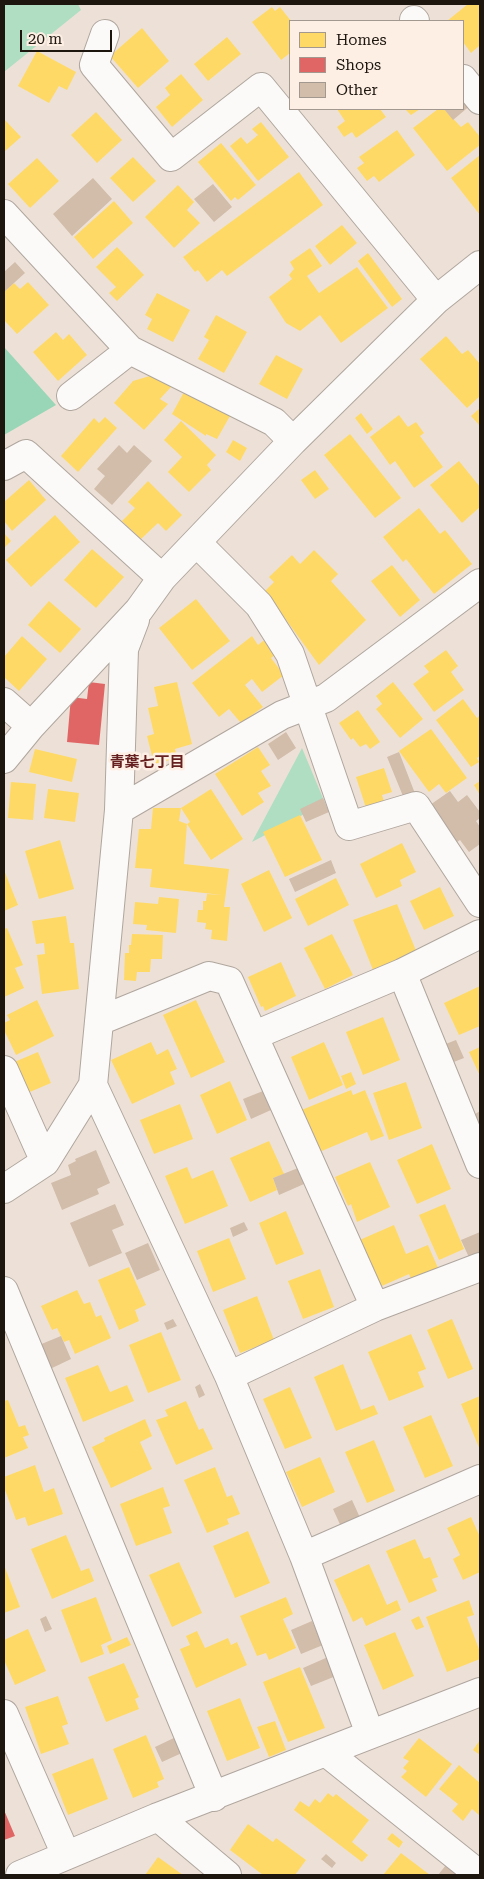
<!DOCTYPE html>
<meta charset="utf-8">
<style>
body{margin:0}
#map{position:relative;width:484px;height:1879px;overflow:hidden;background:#ede1d7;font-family:"Roboto Serif",serif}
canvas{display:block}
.frame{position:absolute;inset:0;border:5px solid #1d160f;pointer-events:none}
.legend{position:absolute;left:289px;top:20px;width:175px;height:90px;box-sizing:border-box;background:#fdefe4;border:1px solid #a3988f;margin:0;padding:6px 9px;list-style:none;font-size:15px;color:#1d160f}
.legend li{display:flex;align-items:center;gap:10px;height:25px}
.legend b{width:25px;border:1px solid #a3988f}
.scale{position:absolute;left:20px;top:30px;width:92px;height:22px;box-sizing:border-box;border:2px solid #1d160f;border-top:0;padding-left:6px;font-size:15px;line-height:18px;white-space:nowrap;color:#1d160f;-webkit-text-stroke:4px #fdefe4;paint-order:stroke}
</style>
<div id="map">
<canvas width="484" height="1879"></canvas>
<div class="frame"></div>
<ul class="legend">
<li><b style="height:14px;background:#ffd966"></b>Homes</li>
<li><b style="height:14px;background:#e06666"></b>Shops</li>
<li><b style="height:14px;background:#d2bcaa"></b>Other</li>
</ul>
<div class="scale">20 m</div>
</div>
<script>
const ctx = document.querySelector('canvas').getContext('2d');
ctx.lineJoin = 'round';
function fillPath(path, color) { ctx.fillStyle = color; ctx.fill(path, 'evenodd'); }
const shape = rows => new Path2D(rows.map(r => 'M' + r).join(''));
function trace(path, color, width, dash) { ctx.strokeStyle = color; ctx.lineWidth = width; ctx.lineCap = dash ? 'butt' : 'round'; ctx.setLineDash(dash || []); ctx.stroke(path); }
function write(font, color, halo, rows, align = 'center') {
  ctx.font = font + ' "Roboto Serif","Noto Sans JP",serif'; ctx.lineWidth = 5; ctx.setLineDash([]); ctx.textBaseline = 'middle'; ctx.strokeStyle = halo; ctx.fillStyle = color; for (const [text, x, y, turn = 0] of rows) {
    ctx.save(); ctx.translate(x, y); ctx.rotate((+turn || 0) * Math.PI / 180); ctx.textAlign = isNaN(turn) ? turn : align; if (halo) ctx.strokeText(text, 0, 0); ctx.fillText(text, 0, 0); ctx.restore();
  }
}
fillPath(shape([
 [4,4,78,4,81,10,4,72],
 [302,748,325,803,252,842]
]), '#afdec3');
fillPath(shape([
 [4,347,56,405,4,435]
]), '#99d6b7');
fillPath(shape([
 [468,4,478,4,480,7,480,48,479,46,471,53,463,42,463,21,447,21],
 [272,7,275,11,280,7,291,21,290,53,281,60,252,22],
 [142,28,169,61,138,88,110,56],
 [227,37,241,54,208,81,194,64],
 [37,51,76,72,67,90,59,86,49,103,18,86],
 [181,74,203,100,172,127,156,107,170,95,165,88],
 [337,109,380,109,386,117,356,138,352,132,344,137,337,127,345,121],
 [405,109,420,109,411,115],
 [438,109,444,109,461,127,468,122,480,137,480,145,447,171,413,128],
 [96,112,122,140,97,163,71,135],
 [4,119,21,137,4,152],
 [261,122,289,157,258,181,230,146,241,137,247,144,258,135,252,129],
 [397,130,415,155,379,182,374,176,367,181,357,168,364,163,359,157],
 [221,143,256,185,238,200,235,197,231,201,198,162],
 [480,155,480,215,451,178],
 [133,157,156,181,133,202,110,178],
 [37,158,59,181,30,208,8,184],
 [299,172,323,205,227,276,222,270,207,282,198,270,195,272,183,257],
 [178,185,194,202,187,210,200,223,174,248,145,217],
 [114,201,133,223,93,259,74,237],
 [342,225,357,243,330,265,315,246],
 [117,247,144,275,117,301,109,293,116,287,96,267],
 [310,248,322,266,307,276,319,293,357,267,388,308,341,343,320,315,300,331,286,323,269,297,292,279,289,275,294,269,290,262],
 [368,253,402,299,392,307,358,261],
 [28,282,49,305,17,334,4,320,4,292,14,283,20,289],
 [157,293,190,310,173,342,147,329,152,319,145,315],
 [216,315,247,332,224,373,198,359,209,340,204,337],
 [56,332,63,340,69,334,87,355,58,381,33,352],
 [446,336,462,354,468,350,480,364,480,396,467,408,420,359],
 [276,355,303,369,287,399,259,384],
 [153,375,171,384,171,387,160,399,168,404,144,430,114,403,133,381],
 [184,392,230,416,217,439,206,434,206,436,172,414],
 [480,408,480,426,471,416],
 [361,413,373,429,367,434,355,418],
 [399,415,408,427,416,422,424,433,420,436,443,467,414,488,395,461,390,465,370,437],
 [105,417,117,428,78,472,61,456,94,418,99,423],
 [181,421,216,455,207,465,211,470,189,492,168,472,182,457,164,440],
 [350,434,401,498,375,518,324,455],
 [233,440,247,448,240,461,226,452],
 [459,461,480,487,480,507,462,523,430,485],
 [315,470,329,489,315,499,301,480],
 [29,480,46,500,12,531,4,521,4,502],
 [148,481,182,515,166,531,158,523,141,539,122,521,135,508,128,502],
 [419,508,440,534,445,530,472,564,434,594,406,559,403,562,383,537],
 [55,515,80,542,31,587,6,560],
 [4,533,11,541,4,548],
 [92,549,124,577,96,608,64,580],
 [314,550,338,574,331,581,366,620,319,665,265,591,274,582,269,577,292,555,300,564],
 [392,565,420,600,400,617,371,581],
 [196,599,230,641,192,670,159,628],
 [49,601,81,629,60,653,28,625],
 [22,636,47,659,19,691,4,677,4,657],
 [252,636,258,645,267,638,277,653,271,658,284,675,262,692,252,679,245,685,263,707,241,723,229,709,219,717,192,683],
 [446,650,458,666,451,672,464,690,434,712,413,684,429,672,424,666],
 [177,682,192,744,175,749,177,758,154,764,147,736,154,734,148,708,158,706,154,687],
 [393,682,423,719,400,738,376,709,382,704,376,696],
 [463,699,477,718,480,715,480,756,477,758,479,762,471,767,436,720],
 [358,710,380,742,370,749,366,744,360,747,353,738,351,740,339,723],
 [431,729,467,778,446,793,439,784,429,792,399,751],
 [258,747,270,765,261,771,271,786,258,793,264,802,242,816,215,774],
 [35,749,77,759,72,782,29,772],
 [384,768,392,792,382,795,385,805,367,811,356,777],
 [480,781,480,795,474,785],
 [11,782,36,784,33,820,8,818],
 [48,789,79,793,75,822,44,818],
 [211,789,243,839,211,860,187,824,190,822,181,808],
 [153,808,181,808,179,821,187,824,184,864,229,869,224,907,230,907,227,941,211,939,212,930,205,929,206,923,197,922,198,910,203,910,203,901,206,901,207,894,222,895,150,887,152,869,135,868,139,829,151,829],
 [300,815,322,860,285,877,263,832],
 [60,840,74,889,39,899,25,851],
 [402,843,416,872,400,880,402,886,376,898,360,864],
 [4,870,18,905,4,911],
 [269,870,292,918,264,932,241,884],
 [336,878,349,905,308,926,295,899],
 [440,887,454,916,424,930,410,901],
 [159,897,179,899,176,933,146,930,147,925,133,924,135,902,158,904],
 [397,904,417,953,373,970,353,920],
 [66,916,70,943,74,943,79,989,42,994,37,955,45,954,44,943,36,944,32,921],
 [7,928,23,965,15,968,24,988,4,997,4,929],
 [132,934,163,935,162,959,151,959,150,972,137,972,136,981,124,980,125,953,129,953,129,945,131,945],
 [332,934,353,975,325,989,304,948],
 [281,962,296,996,265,1011,263,1006,261,1007,248,977],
 [480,986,480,1026,459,1035,444,1003],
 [37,1000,54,1036,16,1055,4,1030,4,1023,10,1020,7,1015],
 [196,1000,225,1062,191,1078,163,1015],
 [383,1017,400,1060,363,1075,346,1032],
 [151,1042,157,1055,168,1049,177,1069,170,1072,175,1084,132,1104,111,1060],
 [324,1042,343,1085,309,1100,291,1057],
 [480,1047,480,1076,469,1052],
 [38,1052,51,1083,25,1094,12,1063],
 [351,1072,356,1084,346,1089,341,1076],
 [230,1081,247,1120,217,1134,200,1095],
 [406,1082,422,1128,389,1140,373,1093],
 [351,1090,353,1095,365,1090,384,1136,371,1141,367,1132,317,1153,299,1111],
 [180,1104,193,1139,154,1154,140,1120],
 [269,1141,284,1174,273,1178,277,1190,250,1202,230,1158],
 [432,1144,451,1189,417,1204,397,1160],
 [370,1162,390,1207,357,1222,351,1204,348,1206,335,1177],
 [187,1167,192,1179,213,1170,228,1206,185,1224,165,1176],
 [445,1204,464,1249,439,1260,419,1215],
 [286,1211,304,1254,276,1265,259,1223],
 [394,1225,406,1254,428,1245,442,1277,415,1289,409,1274,375,1289,355,1242],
 [229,1238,246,1279,213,1292,197,1251],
 [129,1267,146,1305,135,1310,139,1321,119,1330,98,1280],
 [320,1269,334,1307,303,1319,288,1281],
 [77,1290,84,1304,90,1302,96,1317,101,1315,111,1338,75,1354,69,1340,64,1342,57,1328,52,1330,41,1306],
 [257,1296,274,1340,240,1353,223,1310],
 [452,1319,473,1369,448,1379,427,1330],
 [161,1332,181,1380,148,1393,129,1345],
 [411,1334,426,1369,418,1372,424,1387,389,1401,368,1352],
 [343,1364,361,1410,374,1405,378,1414,336,1431,314,1377],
 [98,1365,110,1392,127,1385,134,1401,83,1422,65,1378],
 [290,1387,312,1438,285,1449,263,1399],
 [480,1396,480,1450,461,1404],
 [8,1400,19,1427,25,1425,29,1435,23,1437,28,1448,4,1458,4,1401],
 [186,1401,199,1430,203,1428,213,1449,176,1465,156,1420,168,1416,165,1410],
 [431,1415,453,1466,425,1478,403,1427],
 [145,1419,152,1436,140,1442,152,1469,111,1488,92,1447,105,1441,104,1438],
 [374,1440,395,1491,367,1503,345,1452],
 [320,1457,335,1492,302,1507,286,1472],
 [35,1465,44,1492,54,1488,63,1514,28,1526,25,1517,16,1520,4,1487,4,1477],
 [215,1467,227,1497,232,1495,240,1514,227,1519,229,1524,207,1533,184,1480],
 [163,1487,170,1506,163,1508,172,1533,136,1546,120,1504],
 [471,1517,480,1537,480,1572,463,1580,453,1559,460,1555,447,1528],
 [248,1531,270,1583,235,1598,213,1546],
 [66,1535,81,1571,89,1568,94,1581,52,1599,31,1549],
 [415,1539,424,1559,430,1557,438,1577,432,1579,437,1591,409,1603,386,1551],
 [179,1562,202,1613,172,1627,149,1575],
 [369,1564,387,1605,397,1600,401,1610,366,1626,362,1617,353,1622,334,1580],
 [4,1565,20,1607,4,1613],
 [96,1597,112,1640,101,1645,104,1654,81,1663,61,1610],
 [286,1597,293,1614,283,1619,296,1648,269,1660,266,1653,257,1656,240,1616],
 [469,1600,474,1615,467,1617,480,1652,480,1659,447,1672,426,1617],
 [419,1616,424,1627,416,1630,411,1620],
 [28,1629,46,1671,15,1685,4,1660,4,1640],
 [197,1631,205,1648,228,1638,231,1645,237,1642,247,1665,196,1688,180,1649,190,1645,186,1636],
 [395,1632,414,1676,383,1690,364,1645],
 [127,1637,131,1645,110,1654,107,1646],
 [124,1663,139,1697,135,1699,139,1709,106,1722,88,1677],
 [300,1667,325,1728,288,1742,263,1682],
 [58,1696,68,1724,62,1726,69,1744,41,1754,25,1707],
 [240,1698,260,1748,227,1761,207,1711],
 [275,1721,286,1750,269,1757,257,1727],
 [146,1735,164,1779,157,1782,159,1787,133,1798,113,1749],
 [419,1738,452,1764,426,1797,401,1777,407,1771,403,1768,409,1761,403,1758],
 [480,1740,480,1755,473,1750],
 [93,1758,108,1799,68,1815,52,1774],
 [459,1765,480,1783,480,1814,479,1815,472,1809,463,1821,452,1811,458,1804,439,1789],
 [328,1793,333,1797,336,1794,369,1820,352,1842,368,1855,362,1862,294,1810,300,1801,309,1807,315,1799,320,1803],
 [248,1824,273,1842,276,1838,306,1860,295,1875,263,1875,230,1850],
 [392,1833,403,1842,399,1848,387,1839],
 [401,1853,430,1875,383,1875],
 [158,1857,183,1875,145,1875]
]), '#ffd966');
fillPath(shape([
 [89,682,105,684,99,745,67,742,71,697,87,699],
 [4,1810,15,1836,4,1840]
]), '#e06666');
fillPath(shape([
 [463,93,472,104,453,120,444,109,463,109],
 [93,178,112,199,72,236,53,214],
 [213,184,232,207,214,222,194,199],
 [15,262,25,273,4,292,4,272],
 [119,445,127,453,134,445,152,461,112,505,94,489,105,476,97,469],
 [286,732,296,748,278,760,268,744],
 [399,752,416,796,405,801,387,757],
 [450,791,458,802,467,795,480,812,480,818,476,821,480,827,480,844,469,852,460,840,457,842,430,805],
 [323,798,329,812,306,822,300,809],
 [331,860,336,873,295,892,289,879],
 [456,1040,464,1058,446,1065,438,1047],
 [263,1091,271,1110,251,1119,243,1099],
 [480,1111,480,1133,472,1116],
 [96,1150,110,1183,97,1189,99,1194,62,1210,51,1183,71,1175,68,1165,76,1161,75,1159],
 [298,1168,304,1184,279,1195,273,1178],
 [115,1204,124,1225,112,1230,122,1253,89,1267,70,1223],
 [244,1222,248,1230,233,1237,230,1228],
 [480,1232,480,1263,473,1266,461,1240],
 [148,1243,160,1270,137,1280,125,1253],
 [173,1319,177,1326,167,1330,164,1323],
 [61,1336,71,1359,50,1369,39,1345],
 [200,1384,205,1395,199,1398,195,1387],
 [352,1500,362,1522,343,1531,333,1509],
 [46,1616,52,1629,45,1632,40,1619],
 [312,1621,323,1645,301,1654,291,1630],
 [328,1657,336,1676,311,1686,303,1668],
 [178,1736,184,1752,162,1762,155,1747],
 [326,1854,336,1863,332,1868,321,1859],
 [446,1865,460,1875,438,1875]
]), '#d2bcaa');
const minor = shape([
 [414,20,415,21],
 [105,34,94,65,171,157,261,87,436,300],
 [463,79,480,100],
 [4,214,130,350,274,422,293,441],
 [71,396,130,350],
 [4,466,26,454,162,578],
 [197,543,259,605,290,654,349,826,416,806,480,903],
 [4,702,31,726],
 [4,759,31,726,139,610,162,578,293,441,436,300,480,265],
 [119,810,282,715,326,698,480,583],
 [402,973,480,1164],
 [99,1021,209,976,229,981,375,1307],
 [255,1035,402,973,480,934],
 [4,1070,45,1162],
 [93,1085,229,1376,304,1556,370,1734],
 [4,1189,45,1162,93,1085,119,810,124,649,135,620],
 [4,1291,214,1797],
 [229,1376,375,1307,480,1267],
 [304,1556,480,1479],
 [4,1714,66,1855],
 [326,1752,480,1875],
 [158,1817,227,1875],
 [20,1875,158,1817,480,1692]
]);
trace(minor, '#afa69e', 30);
trace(minor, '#fcfaf9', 28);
write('bold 15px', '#641f1e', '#fdefe4', [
 ["青葉七丁目",147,763]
]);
</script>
